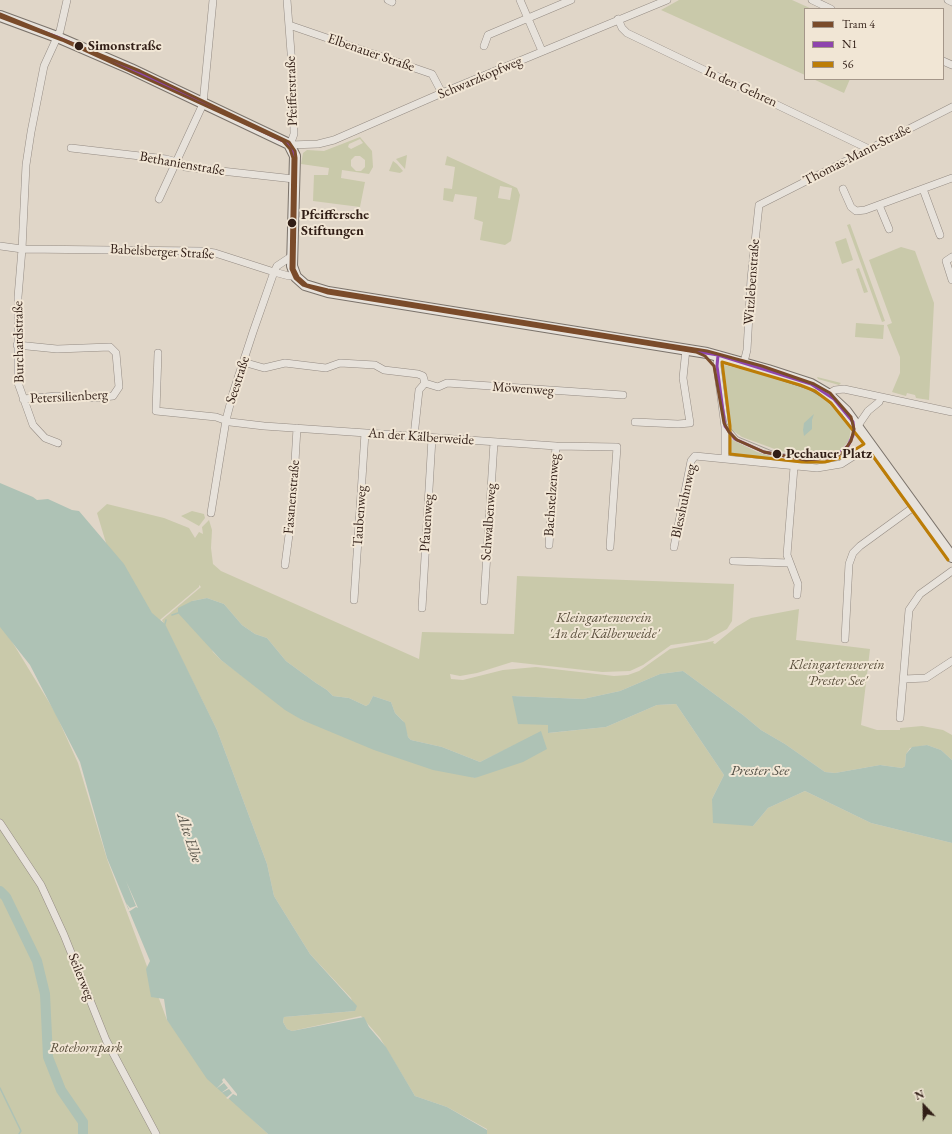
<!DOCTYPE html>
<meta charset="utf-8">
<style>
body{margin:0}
#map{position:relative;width:952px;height:1134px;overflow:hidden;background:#e0d6c8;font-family:"EB Garamond",serif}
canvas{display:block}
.legend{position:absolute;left:804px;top:8px;width:140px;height:72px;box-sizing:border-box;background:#f1e6d5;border:1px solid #a49689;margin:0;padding:5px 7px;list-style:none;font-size:12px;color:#311e16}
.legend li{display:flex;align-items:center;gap:8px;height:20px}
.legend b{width:20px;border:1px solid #a49689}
.north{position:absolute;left:904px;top:1086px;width:40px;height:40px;-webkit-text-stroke:3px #f1e6d5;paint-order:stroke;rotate:338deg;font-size:11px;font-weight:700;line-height:16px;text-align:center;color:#311e16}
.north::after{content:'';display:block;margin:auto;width:14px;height:18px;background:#311e16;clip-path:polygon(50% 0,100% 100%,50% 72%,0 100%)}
</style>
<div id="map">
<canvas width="952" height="1134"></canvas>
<ul class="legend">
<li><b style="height:5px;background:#7a4b2a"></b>Tram 4</li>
<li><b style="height:5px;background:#8e44ad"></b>N1</li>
<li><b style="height:5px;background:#bc7d07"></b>56</li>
</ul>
<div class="north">N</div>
</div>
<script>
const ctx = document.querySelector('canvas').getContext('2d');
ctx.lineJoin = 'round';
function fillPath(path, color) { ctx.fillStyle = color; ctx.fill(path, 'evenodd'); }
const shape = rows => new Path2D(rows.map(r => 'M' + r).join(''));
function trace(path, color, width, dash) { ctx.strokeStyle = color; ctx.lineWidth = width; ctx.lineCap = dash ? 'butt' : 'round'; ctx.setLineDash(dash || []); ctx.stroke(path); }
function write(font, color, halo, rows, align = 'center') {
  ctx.font = font + ' "EB Garamond",serif'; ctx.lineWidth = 4; ctx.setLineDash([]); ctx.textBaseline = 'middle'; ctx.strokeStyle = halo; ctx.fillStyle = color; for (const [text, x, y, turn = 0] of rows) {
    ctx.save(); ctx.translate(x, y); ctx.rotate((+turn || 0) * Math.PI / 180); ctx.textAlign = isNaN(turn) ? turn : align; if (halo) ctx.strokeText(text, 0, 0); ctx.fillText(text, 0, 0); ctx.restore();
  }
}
fillPath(shape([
 [679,0,792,0,812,9,805,9,805,75,661,10],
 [813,79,850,79,844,93],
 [360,137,372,151,373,167,369,174,342,170,341,178,365,182,360,207,313,201,314,175,328,175,329,168,301,164,303,153,307,150,324,151],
 [360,139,363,143,351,149,348,147,349,144],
 [355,156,360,156,365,160,365,167,361,171,356,171,351,166,351,160],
 [407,155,405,169,396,159],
 [447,156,517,188,520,195,511,241,505,245,480,240,483,222,474,219,477,197,455,194,453,202,443,200,444,188,452,189,455,167,445,165],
 [500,186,512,188,510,200,498,198],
 [393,161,397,164,403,171,400,173,389,171],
 [850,224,885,321,882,322,847,225],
 [846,238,853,260,842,264,835,242],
 [901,247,915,251,934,303,929,400,916,398,915,395,907,393,906,396,892,392,900,373,900,357,887,325,892,323,869,260],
 [859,268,868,292,864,293,856,269],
 [856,323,884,325,883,339,855,337],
 [720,364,789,380,828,400,839,409,851,427,849,441,836,454,821,456,780,451,742,437,732,430,727,421],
 [817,377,841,383,839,385,818,379],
 [729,438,757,452,792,462,730,456],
 [107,504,164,518,189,528,195,538,199,532,203,534,202,527,209,520,212,530,211,548,213,564,221,571,419,659,422,632,514,634,517,576,734,584,732,621,727,629,707,640,671,645,643,665,630,671,602,672,512,662,477,673,460,676,450,674,451,679,463,680,503,670,536,667,614,676,628,675,639,671,670,649,714,641,713,643,715,644,736,627,751,618,799,609,796,640,870,649,861,725,877,730,900,730,900,728,922,726,943,730,952,735,952,760,941,750,927,745,910,748,906,754,905,766,902,768,880,765,835,773,825,772,785,744,761,730,743,715,683,671,660,674,620,691,583,699,512,696,548,725,549,733,606,727,657,705,676,704,724,775,712,799,753,826,768,808,805,791,871,823,952,843,952,1134,487,1134,487,1129,447,1107,415,1096,380,1038,361,1016,292,1031,287,1029,283,1022,284,1017,355,1011,351,998,310,954,274,896,267,864,217,730,162,620,201,587,199,585,199,587,161,619,153,628,109,553,97,513],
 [207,598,224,604,242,625,255,634,267,638,286,661,316,683,327,690,333,696,349,698,366,706,369,704,373,696,391,702,395,713,403,721,408,737,411,740,442,747,480,762,541,732,475,778,302,720,221,660,213,652,192,601],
 [192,511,204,514,205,518,199,526,181,516],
 [0,622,55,712,78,763,107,859,167,1020,255,1122,268,1134,0,1134]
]), '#c9c9aa');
fillPath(shape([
 [814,414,812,420,812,429,804,436,803,430,804,423],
 [0,483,33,497,37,500,48,499,72,510,79,511,124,564,152,613,165,624,217,730,267,864,274,896,310,954,357,1006,355,1011,284,1017,283,1022,287,1029,292,1031,364,1017,369,1027,386,1047,415,1096,447,1107,487,1130,487,1134,268,1134,207,1079,167,1020,164,999,151,997,146,969,150,961,107,858,80,762,30,665,0,627],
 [207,598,224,604,242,625,255,634,267,638,286,661,316,683,327,690,333,696,349,698,366,706,369,704,373,696,391,702,395,713,405,723,408,737,411,740,442,747,480,762,541,731,547,749,523,762,475,778,433,770,374,750,302,720,285,710,221,660,178,613,178,608,192,601],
 [683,671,743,715,761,730,785,744,825,772,835,773,880,765,902,768,905,766,906,754,912,747,927,745,941,750,952,760,952,843,871,823,805,791,768,808,753,826,713,823,712,799,724,775,676,704,657,705,606,727,548,733,548,725,518,724,512,696,583,699,620,691,660,674]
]), '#aec2b5');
fillPath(shape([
 [126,881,138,908,136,907,130,911,127,911,129,909,126,903,130,908,136,906],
 [224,1078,237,1094,237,1096,233,1094,228,1099,226,1098,232,1093,229,1089,221,1093,228,1088,224,1083,216,1089,223,1082,222,1080]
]), '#e0d6c8');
trace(shape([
 [172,615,178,613],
 [165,624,166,620],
 [0,1088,21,1131,19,1134]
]), '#aec2b5', 1.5);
trace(shape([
 [0,891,6,897,37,961,45,994,48,1057,61,1090,83,1122,83,1134]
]), '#aec2b5', 10);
const minor = shape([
 [287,0,293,79,294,134,290,145,318,144,334,140,442,93,667,0],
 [388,0,392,2],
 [520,0,542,51],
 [812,0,831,9],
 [948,0,952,2],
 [618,19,622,28,627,33,869,149],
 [289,25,432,74,442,93],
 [484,46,488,35,571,0],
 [943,61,952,65],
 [71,148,166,159,177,162,185,167,294,179],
 [843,189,851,207,856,211,865,210,952,178],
 [923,189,940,235],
 [159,199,203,104,213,0],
 [879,205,889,229],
 [0,246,22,249,201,251,215,253,274,272,277,266,292,256],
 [952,257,946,261,952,280],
 [17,345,57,349,110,347,116,353,119,387,113,396,95,398,57,396,23,399],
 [158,353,156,411,216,417,230,422,264,426,556,446,617,447,610,547],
 [718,355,717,366,725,427,725,459],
 [243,362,264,368,285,363,326,368,340,363,375,365,384,370,418,374,423,376,425,383,438,387,447,383,623,395],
 [744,362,747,350,751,279,759,205,952,107],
 [828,394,835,390,844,389,952,412],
 [635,422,678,424,690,423,683,378,686,349],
 [857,427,868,411,879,402,881,397],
 [414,436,419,390,425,383],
 [58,443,45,438,33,425,18,383,18,297,22,249,26,165,31,132,44,66,60,31,67,0],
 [794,467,787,555,798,584,797,595],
 [211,513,226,420,233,393,253,332,274,272,289,276,295,276],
 [549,545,556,446],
 [674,547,691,461,695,456,817,468,841,464,871,445],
 [733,561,789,563],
 [285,565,292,512,297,428],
 [354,600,365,433],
 [484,601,494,442],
 [422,608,432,438],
 [845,639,849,564,853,553,860,546,915,506],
 [904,679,926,678,952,661],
 [900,718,909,610,920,594,952,571],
 [0,823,41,885,64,935,106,1040,156,1134]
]);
const secondary = shape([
 [0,16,57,37,131,69,289,144,295,156,292,266,296,277,305,285,328,292,707,353,768,370,811,384,828,394,846,411,952,557]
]);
trace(minor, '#948b83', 8);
trace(secondary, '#7b736b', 12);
trace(minor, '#e7e2db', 7);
trace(secondary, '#e7e2db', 10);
trace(shape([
 [718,384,727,424,738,437,777,453,824,459]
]), '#a5a09a', 1);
trace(shape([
 [0,16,57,37,131,69,289,144,295,156,292,266,296,277,305,285,328,292,718,355],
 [718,355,811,384,834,399,853,422,854,433,848,446,835,457,806,460,764,452,735,439,725,426,717,366,718,355]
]), '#8e44ad', 3);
trace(shape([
 [722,362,800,385,815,391,831,403,864,444,843,457,825,462,802,462,730,454,730,426,722,362],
 [870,452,948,560]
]), '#bc7d07', 3);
trace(shape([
 [0,14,140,71,289,142,295,151,296,158,294,269,298,277,307,285,328,290,707,351,762,366,814,384,830,393,851,417,854,429,851,441,844,451,836,457,806,460,764,452,737,440,729,432,724,423,714,366,705,356,696,352,328,293,303,285,295,278,291,269,293,158,290,149,283,141,62,40,0,17]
]), '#7a4b2a', 3);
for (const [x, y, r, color] of [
 [79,46,5,"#311e16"],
 [292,223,5,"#311e16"],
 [777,454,5,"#311e16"]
]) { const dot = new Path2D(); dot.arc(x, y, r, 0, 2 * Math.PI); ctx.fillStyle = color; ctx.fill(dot); trace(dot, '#f1e6d5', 1.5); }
write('bold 14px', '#311e16', '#f1e6d5', [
 ["Simonstraße",88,46],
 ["Pfeiffersche",301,215],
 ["Stiftungen",301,231],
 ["Pechauer Platz",786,454]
], 'left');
write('14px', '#311e16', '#f1e6d5', [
 ["Elbenauer Straße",371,53,19],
 ["Schwarzkopfweg",480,78,-23],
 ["In den Gehren",741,87,25],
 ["Pfeifferstraße",292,91,-92],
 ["Thomas-Mann-Straße",857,155,-27],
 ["Bethanienstraße",182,164,10],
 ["Babelsberger Straße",162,252,3],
 ["Witzlebenstraße",752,282,-86],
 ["Burchardstraße",19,342,-91],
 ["Seestraße",238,380,-72],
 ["Möwenweg",523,389,4],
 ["Petersilienberg",69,397,-3],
 ["An der Kälberweide",421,437,4],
 ["Bachstelzenweg",552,495,-86],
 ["Fasanenstraße",292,497,-85],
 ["Blesshuhnweg",684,501,-78],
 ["Taubenweg",360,516,-86],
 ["Schwalbenweg",489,522,-86],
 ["Pfauenweg",427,523,-86],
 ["Seilerweg",81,977,68]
]);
write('italic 14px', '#594e3b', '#f1e6d5', [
 ["Kleingartenverein",604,618],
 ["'An der Kälberweide'",604,634],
 ["Kleingartenverein",837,665],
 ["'Prester See'",837,681],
 ["Rotehornpark",86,1048]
]);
write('italic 15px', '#504d43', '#f1e6d5', [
 ["Prester See",760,771],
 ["Alte Elbe",189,838,72]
]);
</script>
